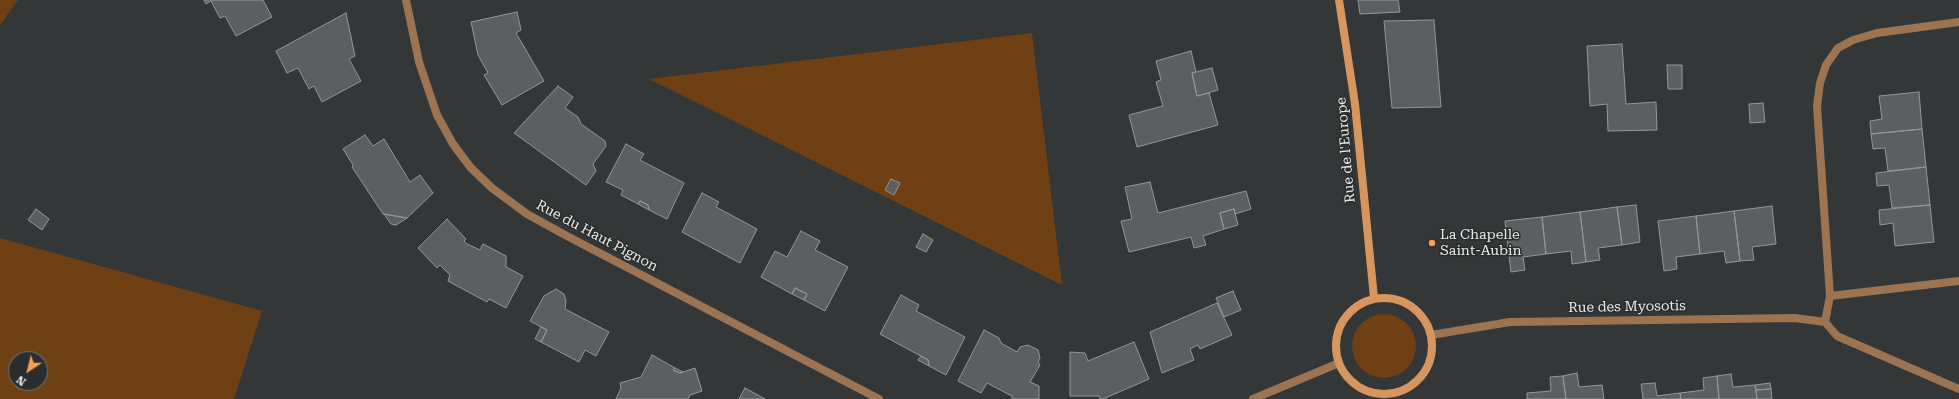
<!DOCTYPE html>
<style>
body{margin:0}
#map{position:relative;width:1959px;height:399px;overflow:hidden;background:#343738;font-family:"Roboto Serif",serif}
canvas{display:block}
.north{position:absolute;left:8px;top:351px;width:40px;height:40px;box-sizing:border-box;background:#2a2d2e;border:1px solid #767879;border-radius:50%;rotate:215deg;font-size:11px;font-weight:700;line-height:16px;text-align:center;color:#e7e9e9}
.north::after{content:'';display:block;margin:auto;width:14px;height:18px;background:#f9a04d;clip-path:polygon(50% 0,100% 100%,50% 72%,0 100%)}
</style>
<div id="map">
<canvas width="1959" height="399"></canvas>
<div class="north">N</div>
</div>
<script>
const ctx = document.querySelector('canvas').getContext('2d');
ctx.lineJoin = 'round';
function fillPath(path, color) { ctx.fillStyle = color; ctx.fill(path, 'evenodd'); }
const shape = rows => new Path2D(rows.map(r => 'M' + r).join(''));
function trace(path, color, width, dash) { ctx.strokeStyle = color; ctx.lineWidth = width; ctx.lineCap = dash ? 'butt' : 'round'; ctx.setLineDash(dash || []); ctx.stroke(path); }
function write(font, color, halo, rows, align = 'center') {
  ctx.font = font + ' "Roboto Serif",serif'; ctx.lineWidth = 3; ctx.setLineDash([]); ctx.textBaseline = 'middle'; ctx.strokeStyle = halo; ctx.fillStyle = color; for (const [text, x, y, turn = 0] of rows) {
    ctx.save(); ctx.translate(x, y); ctx.rotate((+turn || 0) * Math.PI / 180); ctx.textAlign = isNaN(turn) ? turn : align; if (halo) ctx.strokeText(text, 0, 0); ctx.fillText(text, 0, 0); ctx.restore();
  }
}
fillPath(shape([
 [0,0,18,0,0,25],
 [1032,33,1062,285,649,79],
 [0,238,262,311,234,399,0,399],
 [16,359,40,359,40,383,16,383],
 '1352 346a32 32 0 1 1 64 0a32 32 0 1 1-64 0Z'
]), '#6e4013');
const building = shape([
 [204,0,263,0,272,17,236,36,225,16,220,18,211,1,206,4,204,0],
 [1358,0,1398,0,1400,12,1360,14,1358,0],
 [517,12,521,30,516,33,544,81,502,105,484,75,488,73,478,55,471,22,517,12],
 [346,13,355,56,349,59,361,81,322,102,314,86,309,89,298,68,287,73,276,51,346,13],
 [1434,20,1441,107,1392,108,1384,21,1434,20],
 [1622,44,1626,104,1656,102,1657,130,1608,131,1607,104,1590,106,1587,46,1622,44],
 [1191,51,1196,72,1192,73,1197,96,1209,93,1218,125,1137,147,1129,115,1163,106,1156,82,1161,80,1156,61,1191,51],
 [1667,65,1682,65,1682,89,1668,89,1667,65],
 [1212,68,1218,90,1197,96,1192,73,1212,68],
 [558,86,573,97,565,108,578,117,581,124,605,141,606,146,593,164,596,171,586,185,514,133,558,86],
 [1919,92,1922,129,1871,134,1870,121,1882,119,1879,96,1919,92],
 [1763,103,1765,122,1750,123,1749,104,1763,103],
 [1922,129,1926,167,1888,171,1885,148,1873,149,1871,134,1922,129],
 [365,135,373,146,384,139,410,182,420,175,433,193,407,218,383,214,352,167,353,165,343,149,365,135],
 [626,144,644,154,640,160,684,183,667,219,649,210,648,205,640,201,638,204,621,195,623,190,606,182,626,144],
 [1926,167,1930,205,1892,208,1889,185,1877,186,1876,173,1926,167],
 [891,179,900,183,894,195,885,190,891,179],
 [1150,182,1158,213,1246,191,1251,209,1235,214,1234,209,1220,213,1224,229,1203,236,1206,245,1194,248,1191,237,1129,252,1121,221,1132,219,1125,187,1150,182],
 [702,193,719,202,716,207,757,229,740,263,682,232,702,193],
 [640,201,648,205,649,210,638,204,640,201],
 [1636,205,1640,242,1622,245,1617,207,1636,205],
 [1930,205,1934,242,1895,246,1893,223,1880,225,1879,210,1930,205],
 [1772,206,1776,244,1752,247,1754,260,1740,261,1734,211,1772,206],
 [1617,207,1622,245,1598,248,1600,260,1586,262,1580,212,1617,207],
 [36,209,49,219,42,230,28,220,36,209],
 [1234,209,1238,225,1224,229,1220,213,1234,209],
 [1734,211,1740,261,1726,263,1724,251,1700,254,1696,216,1734,211],
 [1580,212,1586,262,1572,264,1571,251,1546,254,1542,217,1580,212],
 [384,214,407,218,396,225,391,224,384,214],
 [1696,216,1700,254,1676,257,1677,269,1664,271,1658,221,1696,216],
 [1542,217,1546,254,1523,257,1525,270,1511,272,1505,221,1542,217],
 [447,219,466,239,464,241,467,244,480,250,483,244,506,256,506,267,523,276,506,308,489,299,487,302,448,281,450,275,440,265,437,268,418,248,447,219],
 [801,231,820,241,815,250,848,267,825,311,804,300,807,294,795,288,792,294,761,277,775,251,787,257,801,231],
 [923,234,933,240,926,252,916,247,923,234],
 [795,288,807,294,804,300,792,294,795,288],
 [556,289,564,294,566,301,565,309,609,332,596,356,585,350,579,362,541,342,547,330,530,321,544,296,556,289],
 [1233,291,1241,310,1224,317,1216,298,1233,291],
 [901,295,919,305,916,311,965,337,946,375,929,366,928,360,880,334,901,295],
 [1217,303,1232,335,1200,349,1198,345,1190,349,1194,360,1162,373,1150,332,1217,303],
 [541,327,547,330,541,342,535,339,541,327],
 [984,330,999,338,1001,343,1017,352,1020,347,1028,345,1038,350,1040,358,1038,362,1040,365,1030,382,1039,386,1039,399,1012,399,1012,396,987,383,981,393,958,381,984,330],
 [1134,342,1149,379,1103,399,1100,399,1099,396,1070,396,1070,352,1085,353,1088,361,1134,342],
 [652,355,675,368,673,370,680,373,695,368,702,391,690,395,688,399,616,399,621,388,620,383,641,377,652,355],
 [921,356,928,360,929,366,918,360,921,356],
 [675,368,683,372,680,373,673,370,675,368],
 [1577,373,1579,387,1602,385,1604,399,1566,399,1563,376,1577,373],
 [1731,374,1733,387,1755,385,1757,399,1719,399,1717,376,1731,374],
 [1563,376,1566,399,1527,399,1527,393,1551,391,1550,377,1563,376],
 [1717,376,1719,399,1681,399,1680,393,1704,390,1703,378,1717,376],
 [1655,383,1657,396,1680,393,1681,399,1643,399,1641,384,1655,383],
 [1770,383,1771,389,1756,390,1755,385,1770,383],
 [745,388,765,399,739,399,745,388],
 [1771,389,1772,399,1757,399,1756,390,1771,389]
]);
fillPath(building, '#5c5f60');
trace(building, '#939798', 1);
trace(shape([
 [406,0,419,62,437,115,453,144,471,168,492,188,527,214,567,236,879,399],
 [1830,296,1959,281],
 [1825,322,1830,296,1817,106,1820,83,1826,65,1838,48,1853,40,1877,33,1959,22],
 [1431,335,1510,322,1795,318,1825,322,1837,336,1959,389],
 [1253,399,1339,363]
]), '#9d7452', 8);
trace(shape([
 [1339,0,1355,104,1374,298],
 '1336 346a48 48 0 1 1 96 0a48 48 0 1 1-96 0Z'
]), '#d7965e', 8);
for (const [x, y, r, color] of [
 [1432,243,4,"#f9a04d"]
]) { const dot = new Path2D(); dot.arc(x, y, r, 0, 2 * Math.PI); ctx.fillStyle = color; ctx.fill(dot); trace(dot, '#2a2d2e', 1.5); }
write('14px', '#e7e9e9', '#2a2d2e', [
 ["Rue de l'Europe",1346,150,-95],
 ["Rue du Haut Pignon",597,236,28],
 ["Rue des Myosotis",1627,307,-1]
]);
write('14px', '#e7e9e9', '#2a2d2e', [
 ["La Chapelle",1440,235],
 ["Saint-Aubin",1440,251]
], 'left');
</script>
